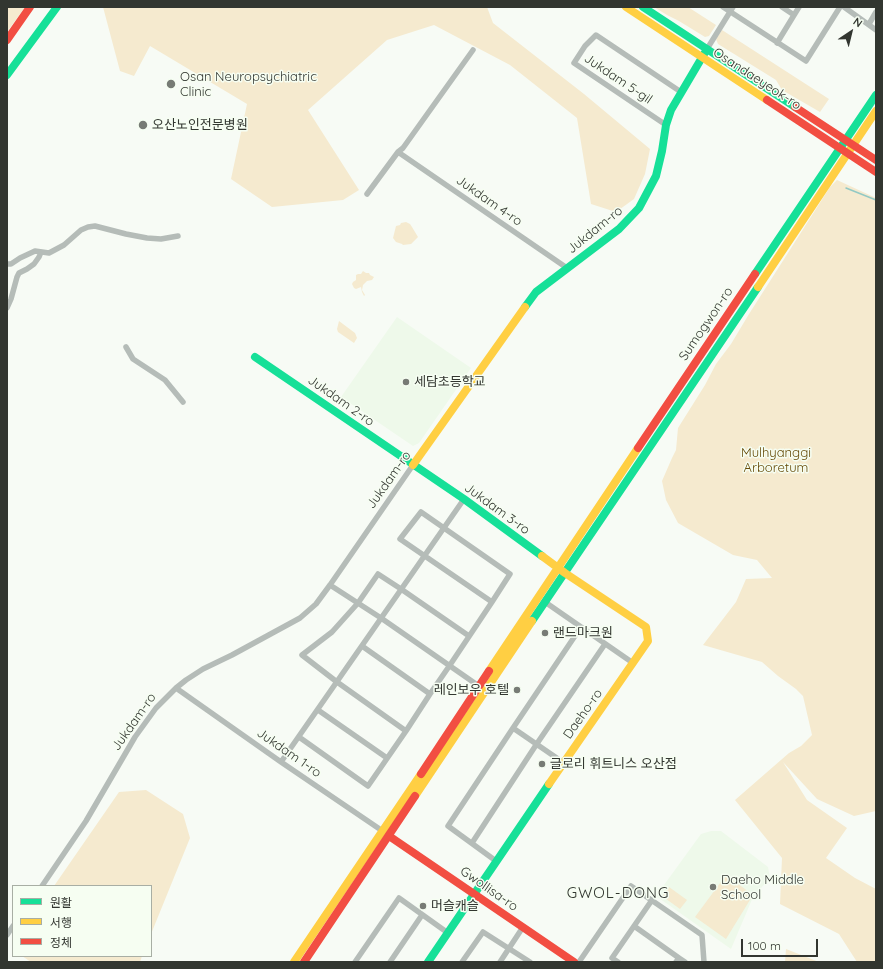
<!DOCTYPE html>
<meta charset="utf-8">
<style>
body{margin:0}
#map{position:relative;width:883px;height:969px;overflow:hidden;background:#f7fbf5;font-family:Quicksand,"Noto Sans KR",sans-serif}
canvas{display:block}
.frame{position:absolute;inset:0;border:8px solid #323630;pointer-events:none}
.legend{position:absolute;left:12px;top:885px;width:140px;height:72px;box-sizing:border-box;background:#f6fef2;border:1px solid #a8aea4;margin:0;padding:5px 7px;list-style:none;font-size:12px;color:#323630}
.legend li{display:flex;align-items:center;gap:8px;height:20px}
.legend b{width:20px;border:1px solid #a8aea4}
.north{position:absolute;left:831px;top:12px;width:40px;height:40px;-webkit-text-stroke:3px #f6fef2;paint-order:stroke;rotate:35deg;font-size:11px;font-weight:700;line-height:16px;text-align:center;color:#323630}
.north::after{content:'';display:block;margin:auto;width:14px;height:18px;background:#323630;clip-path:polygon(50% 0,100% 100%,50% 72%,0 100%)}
.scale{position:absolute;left:741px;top:939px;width:77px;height:18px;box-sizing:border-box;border:2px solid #323630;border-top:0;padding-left:5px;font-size:12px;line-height:14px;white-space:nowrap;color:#323630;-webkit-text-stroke:3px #f6fef2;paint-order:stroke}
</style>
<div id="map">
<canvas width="883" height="969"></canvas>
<div class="frame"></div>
<ul class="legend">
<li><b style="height:5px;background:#16e098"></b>원활</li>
<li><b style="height:5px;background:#ffcf43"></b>서행</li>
<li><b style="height:5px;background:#f24e42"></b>정체</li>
</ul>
<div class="north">N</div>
<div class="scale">100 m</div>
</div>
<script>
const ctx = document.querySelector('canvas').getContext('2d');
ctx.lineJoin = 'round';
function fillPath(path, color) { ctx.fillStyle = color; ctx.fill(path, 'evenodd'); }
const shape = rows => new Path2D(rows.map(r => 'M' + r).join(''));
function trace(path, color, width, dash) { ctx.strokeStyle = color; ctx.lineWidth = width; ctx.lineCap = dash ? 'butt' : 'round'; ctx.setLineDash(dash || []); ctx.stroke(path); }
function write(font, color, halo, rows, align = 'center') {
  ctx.font = font + ' Quicksand,"Noto Sans KR",sans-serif'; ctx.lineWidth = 3; ctx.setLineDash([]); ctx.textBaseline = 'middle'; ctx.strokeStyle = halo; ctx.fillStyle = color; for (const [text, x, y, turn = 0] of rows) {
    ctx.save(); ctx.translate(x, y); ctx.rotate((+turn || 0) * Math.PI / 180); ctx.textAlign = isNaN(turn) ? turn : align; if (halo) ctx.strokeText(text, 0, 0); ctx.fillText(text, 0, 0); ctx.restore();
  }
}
fillPath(shape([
 [397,317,471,368,419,443,413,446,341,397],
 [711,831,721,831,768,867,770,878,753,897,731,949,656,896,701,834]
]), '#eef9ea');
fillPath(shape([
 [7,7,25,7,7,32],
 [103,7,487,7,493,23,584,94,650,149,645,174,634,199,616,212,591,204,577,118,510,65,434,25,387,40,308,110,359,190,343,200,272,207,231,179,247,104,150,46,134,76,120,71],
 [654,7,688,7,716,25,709,36,705,37,679,21,667,15],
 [722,30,829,99,820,112,782,90,776,80,718,44,716,39],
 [837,180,876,198,876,811,854,816,817,799,783,762,807,800,847,828,826,858,855,878,876,889,876,962,857,962,839,934,780,904,782,858,735,800,789,753,801,746,812,735,803,696,796,689,778,676,762,662,703,645,736,602,746,579,772,578,757,560,733,555,678,523,666,500,662,481,672,458,676,450,678,428,705,385,716,364,731,344,749,314,830,187],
 [406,222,410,224,412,227,418,237,411,244,403,245,402,244,396,242,393,238,396,226,400,225,401,223],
 [363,271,366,273,369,273,370,275,374,277,372,280,367,281,363,285,362,290,365,295,364,296,362,292,361,287,356,289,354,288,352,284,353,282,356,280,356,275,358,274,361,274],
 [339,321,355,333,357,338,354,343,338,332,337,329],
 [146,790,183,814,190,838,151,934,151,886,54,886,119,792],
 [726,875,753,895,726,939,695,917],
 [669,887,687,900,680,909,662,896],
 [786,949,819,962,785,962],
 [22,956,142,956,140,962,31,962]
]), '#f5eacf');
trace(shape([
 [846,188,876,200]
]), '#92c9c4', 1.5);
trace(shape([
 [723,7,806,61,840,7],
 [782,7,794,15],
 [844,7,876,30],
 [869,24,876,12],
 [777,43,799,7],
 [707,49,733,7],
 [666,125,574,63,585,46,596,35,681,92],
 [398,152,567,268],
 [367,194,398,152,403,148,473,50],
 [7,264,11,264,20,258,35,251,49,253,64,245,81,230,88,227,95,226,126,234,147,238,161,239,178,236],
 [7,308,11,299,17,277,19,273,27,269,34,264,39,257,41,252],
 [126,347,133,359,165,380,183,402],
 [330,585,381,618,486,691],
 [545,602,633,663],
 [362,646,430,694],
 [176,688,281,762,384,832],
 [318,710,387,758],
 [513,728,581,627],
 [406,731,337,682,302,655,332,632,358,603,378,574,401,589,469,636],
 [299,737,368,786,406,731,430,694,450,665,492,602,510,574,421,512,400,539,492,602],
 [281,762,464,499],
 [472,843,536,745,605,644],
 [496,861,448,826,513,728,564,763],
 [42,886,86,821,135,737,156,708,176,688,186,680,203,669,232,655,300,618,316,604,330,585,413,465],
 [634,926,679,958],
 [7,935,13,926],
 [355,962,399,898,448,933],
 [390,962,422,915],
 [462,962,483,932,530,962],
 [500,962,523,927],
 [579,962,631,886,702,935,704,962],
 [618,962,612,958,652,900],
 [676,962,679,958,685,962]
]), '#b5bcb8', 5.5);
trace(shape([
 [643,7,795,107],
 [7,75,57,7],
 [755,274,876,95],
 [525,307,536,292,619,229,639,208,656,176,662,151,666,125,671,110,707,49],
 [255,357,464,499,542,556],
 [532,621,758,287],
 [428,962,549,784]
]), '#16e098', 8);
trace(shape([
 [626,7,767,100],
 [758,287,876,111],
 [413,465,525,307],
 [542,556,565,573,646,627,648,641,549,784],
 [489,671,638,448],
 [415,796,532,621],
 [294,962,421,774]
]), '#ffcf43', 8);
trace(shape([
 [7,40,30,7],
 [767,100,876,172],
 [795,107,876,160],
 [638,448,755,274],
 [421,774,489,671],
 [389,836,574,962],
 [304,962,415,796]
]), '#f24e42', 8);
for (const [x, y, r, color] of [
 [171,84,5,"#777b75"],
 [143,125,5,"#777b75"],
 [406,382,4,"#777b75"],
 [545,633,4,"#777b75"],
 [517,690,4,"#777b75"],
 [542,764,4,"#777b75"],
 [713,887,4,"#777b75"],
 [423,906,4,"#777b75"]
]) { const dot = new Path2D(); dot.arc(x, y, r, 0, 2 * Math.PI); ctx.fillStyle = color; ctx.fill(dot); trace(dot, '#f6fef2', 1.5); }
write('13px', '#323630', '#f6fef2', [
 ["Osan Neuropsychiatric",180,77],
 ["Clinic",180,92],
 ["오산노인전문병원",152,125],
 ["세담초등학교",414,382],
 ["랜드마크원",553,633],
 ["레인보우 호텔",509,690,"right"],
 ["글로리 휘트니스 오산점",550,764],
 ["Daeho Middle",721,880],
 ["School",721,895],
 ["머슬캐슬",431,906]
], 'left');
write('13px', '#323630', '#f6fef2', [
 ["Jukdam 5-gil",618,79,34],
 ["Osandaeyeok-ro",757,79,33],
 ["Jukdam 4-ro",489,201,35],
 ["Jukdam-ro",595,230,-39],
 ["Sumogwon-ro",706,324,-56],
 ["Jukdam 2-ro",341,401,35],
 ["Jukdam-ro",389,480,-55],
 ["Jukdam 3-ro",497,509,36],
 ["Daeho-ro",583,714,-55],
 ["Jukdam-ro",134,722,-55],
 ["Jukdam 1-ro",289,753,35],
 ["Gwollisa-ro",489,889,35]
]);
write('13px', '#664a06', '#f6fef2', [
 ["Mulhyanggi",776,453],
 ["Arboretum",776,468]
]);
ctx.letterSpacing = '1px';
write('15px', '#323630', '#f6fef2', [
 ["GWOL-DONG",618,893]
]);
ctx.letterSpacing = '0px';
</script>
